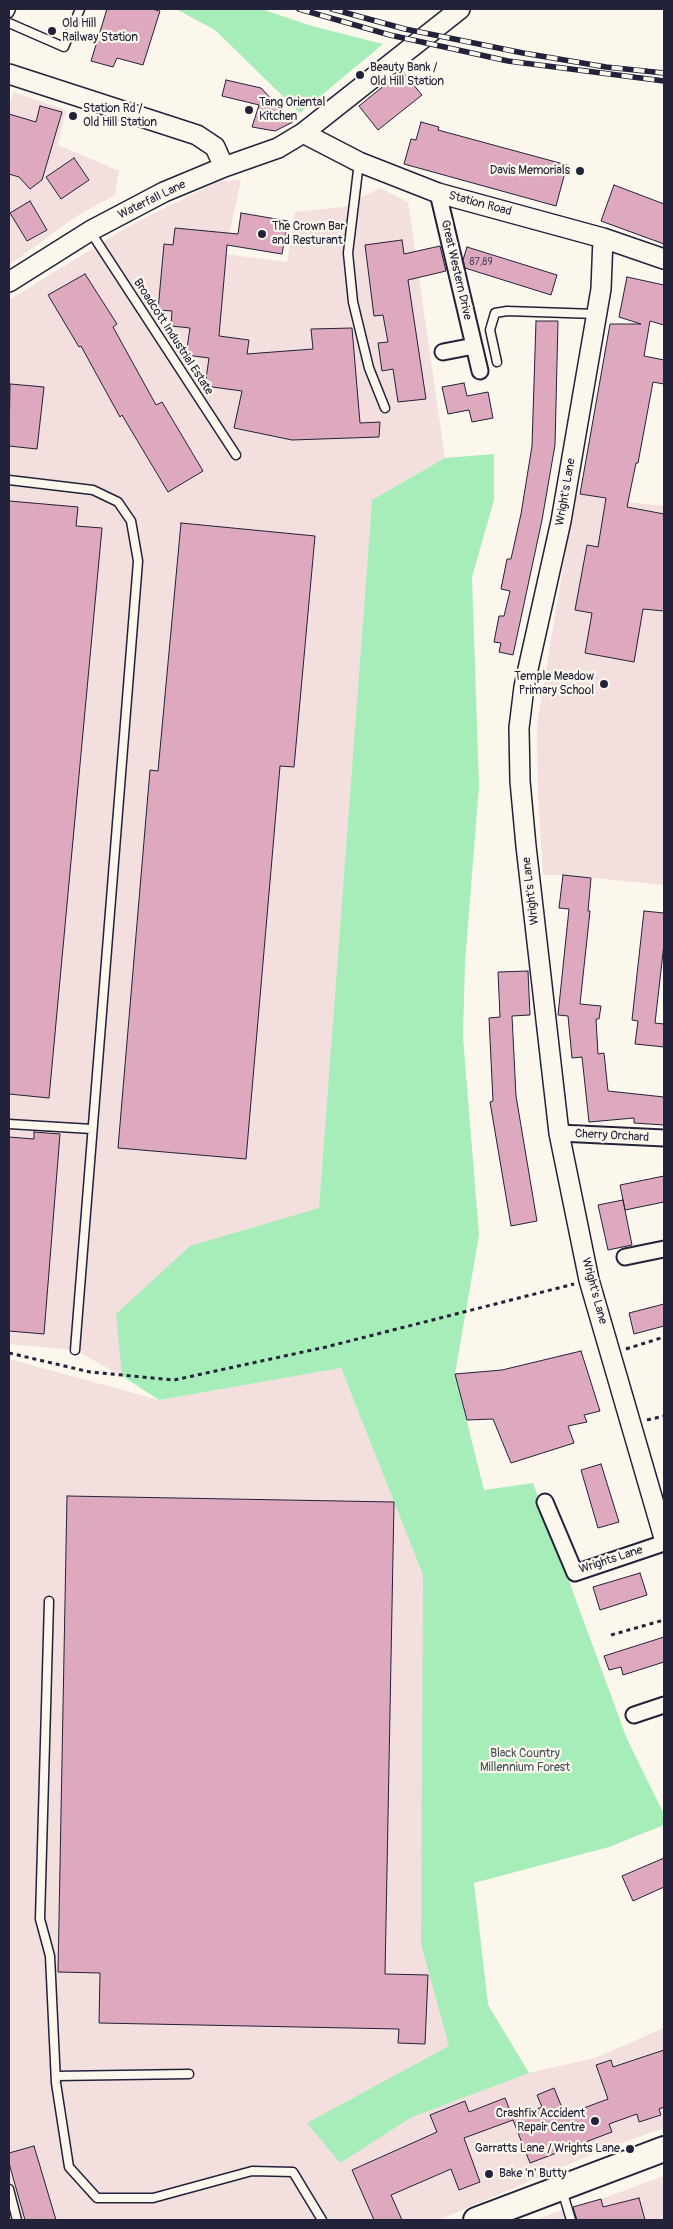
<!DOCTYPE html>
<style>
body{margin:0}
#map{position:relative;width:673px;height:2229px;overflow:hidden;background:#fbf7ec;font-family:Pangolin,sans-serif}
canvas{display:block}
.frame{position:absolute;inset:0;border:10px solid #22223b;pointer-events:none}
</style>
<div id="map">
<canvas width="673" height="2229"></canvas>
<div class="frame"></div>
</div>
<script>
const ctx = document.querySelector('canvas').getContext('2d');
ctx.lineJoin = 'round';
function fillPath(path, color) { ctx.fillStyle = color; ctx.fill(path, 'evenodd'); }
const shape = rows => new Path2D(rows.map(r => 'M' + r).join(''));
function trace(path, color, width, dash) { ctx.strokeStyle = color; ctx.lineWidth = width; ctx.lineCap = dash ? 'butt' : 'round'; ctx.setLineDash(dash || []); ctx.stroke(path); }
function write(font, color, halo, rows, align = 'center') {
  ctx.font = font + ' Pangolin,sans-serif'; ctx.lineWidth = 4.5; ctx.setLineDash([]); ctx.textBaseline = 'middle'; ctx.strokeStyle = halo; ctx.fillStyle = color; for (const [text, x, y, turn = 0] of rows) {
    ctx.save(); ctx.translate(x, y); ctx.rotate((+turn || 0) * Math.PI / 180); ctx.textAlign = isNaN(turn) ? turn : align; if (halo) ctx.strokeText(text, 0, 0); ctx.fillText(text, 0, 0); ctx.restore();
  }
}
fillPath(shape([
 [13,92,66,110,58,145,119,171,115,195,77,216,9,265,9,107],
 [241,180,225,254,287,262,295,212,344,207,380,188,408,202,445,458,372,500,311,1316,176,1357,122,1376,75,1350,9,1344,9,300,129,226,219,181],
 [580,494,628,502,664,506,664,885,563,875,543,875,538,795,537,724,575,495],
 [9,1359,159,1400,341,1368,423,1575,473,1883,488,2005,529,2073,595,2058,664,2028,664,2128,607,2148,439,2220,9,2220],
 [664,2176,664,2220,536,2220,570,2207,601,2199]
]), '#f2dfde');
fillPath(shape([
 [176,9,261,9,312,26,383,44,300,113,215,30],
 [494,454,494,500,472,577,479,786,465,963,463,1037,479,1235,455,1374,484,1490,533,1483,627,1739,664,1814,664,1825,609,1847,474,1883,488,2005,529,2073,412,2117,340,2163,307,2123,449,2046,421,1944,423,1575,341,1368,159,1400,122,1376,116,1314,190,1246,319,1208,372,500,445,458]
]), '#a7edb9');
const building = shape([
 [107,9,152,9,160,11,143,65,117,58,113,67,91,61,107,9],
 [402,71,422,95,378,130,359,106,402,71],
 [226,80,261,88,293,122,275,131,252,127,259,105,222,96,226,80],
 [40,106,62,112,42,180,30,189,19,177,9,174,9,114,36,122,40,106],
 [421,122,439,127,438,130,567,165,556,206,404,164,411,139,416,140,421,122],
 [74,158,89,180,61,199,46,177,74,158],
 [614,185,664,204,664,244,601,221,614,185],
 [30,201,47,230,27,241,10,213,30,201],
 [241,213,288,221,282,254,227,245,219,336,249,340,247,354,313,349,311,329,352,328,360,423,380,422,379,437,292,440,234,428,242,391,205,386,209,358,186,355,190,328,171,326,172,311,158,310,164,244,173,245,175,228,238,234,241,213],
 [402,240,404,254,440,246,446,271,408,280,426,399,398,402,393,369,382,371,378,343,388,342,383,315,374,316,365,245,402,240],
 [467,247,557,275,551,295,465,268,463,260,467,247],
 [85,274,117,324,113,327,156,405,162,402,203,471,168,492,122,415,120,417,81,346,79,347,48,295,85,274],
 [627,277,664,285,664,325,650,321,644,356,664,360,664,384,653,382,638,463,636,463,627,507,664,514,664,611,643,609,634,662,585,653,592,613,575,610,587,545,598,547,606,498,580,494,610,324,641,324,619,317,627,277],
 [536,321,558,321,555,445,542,520,513,655,499,652,501,643,494,642,499,616,504,616,510,591,501,589,507,559,511,559,521,514,532,446,536,321],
 [464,383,467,396,488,392,493,418,472,422,469,410,448,414,442,387,464,383],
 [10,384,44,387,37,449,9,446,10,384],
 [9,501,78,507,76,526,102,528,49,1098,9,1094,9,501],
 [181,523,315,536,294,767,280,766,246,1159,118,1148,150,770,158,771,181,523],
 [563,875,591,878,588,911,590,911,580,1004,601,1006,599,1019,596,1019,598,1054,604,1053,608,1091,664,1097,664,1125,634,1123,634,1118,589,1122,582,1057,572,1058,568,1016,558,1015,569,909,559,908,563,875],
 [644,911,664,913,664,944,655,1023,664,1024,664,1047,635,1044,638,1021,632,1020,644,911],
 [528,971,530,1015,512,1016,516,1096,537,1221,511,1226,490,1102,493,1101,489,1018,500,1017,498,972,528,971],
 [34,1132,60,1134,44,1334,9,1331,9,1137,34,1139,34,1132],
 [664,1176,664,1202,625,1210,620,1185,664,1176],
 [623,1200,632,1245,608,1250,598,1205,623,1200],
 [664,1304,664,1326,634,1334,629,1313,664,1304],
 [581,1351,600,1411,584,1415,587,1422,568,1426,574,1443,511,1463,493,1419,467,1420,455,1374,502,1370,581,1351],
 [601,1464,619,1522,598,1528,581,1470,601,1464],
 [67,1496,394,1502,385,1974,428,1975,425,2044,398,2043,399,2029,99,2023,100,1973,58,1972,67,1496],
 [640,1573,647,1595,600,1610,593,1587,640,1573],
 [664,1637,664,1662,623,1675,621,1667,609,1670,604,1656,664,1637],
 [664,1858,664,1887,633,1901,622,1876,664,1858],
 [664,2050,664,2107,659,2109,661,2115,639,2122,637,2114,609,2124,612,2132,530,2163,513,2120,464,2138,480,2182,459,2190,451,2169,391,2195,402,2220,374,2220,352,2170,437,2132,430,2115,465,2101,469,2112,505,2098,513,2118,542,2107,537,2095,554,2088,565,2115,608,2099,596,2065,611,2060,613,2067,664,2050],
 [34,2146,56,2220,25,2220,9,2163,9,2153,34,2146],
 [639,2198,645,2220,577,2220,573,2207,601,2199,603,2207,639,2198]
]);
fillPath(building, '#dea8be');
trace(building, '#22223b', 1);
const service = shape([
 [9,13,11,9],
 [9,23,64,47,80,9],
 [359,162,348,253,353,302,369,368,385,408],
 [90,231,236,455],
 [497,362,490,330,495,313,507,311,596,314],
 [9,480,93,490,118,502,131,521,138,561,75,1350],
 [9,1124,92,1129],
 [49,1601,40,1919,50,1956,56,2083,69,2167,97,2198,153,2198,252,2171,293,2172,322,2220],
 [56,2076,189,2074],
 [9,2189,17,2220],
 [562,2190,571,2220]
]);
const minor = shape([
 [438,193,480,371],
 [443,352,474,346],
 [559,1133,664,1138],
 [625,1257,664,1249],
 [545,1502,575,1573,664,1543],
 [634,1715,664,1705]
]);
const tertiary = shape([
 [9,74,197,135,215,147,224,167],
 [303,133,359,162,438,193,603,238,664,259],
 [603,238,601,289,561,521,524,687,519,728,520,781,526,846,559,1133,589,1280,664,1538],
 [9,282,90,231,164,192,224,167,278,148,303,133,460,9]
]);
const primary = shape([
 [476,2220,664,2149]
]);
trace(service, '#22223b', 11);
trace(minor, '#22223b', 19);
trace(tertiary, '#22223b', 22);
trace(primary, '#22223b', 28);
trace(shape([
 [626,1349,664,1337],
 [9,1353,90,1372,174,1380,326,1347,574,1284],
 [647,1420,664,1416],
 [611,1635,664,1620]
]), '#22223b', 3, [4, 4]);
trace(service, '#fbf7ec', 8);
trace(minor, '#fbf7ec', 15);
trace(tertiary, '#fbf7ec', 19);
trace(primary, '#fbf7ec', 24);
const rail = shape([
 [299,9,390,35,508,61,664,81],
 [332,9,405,29,523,53,606,67,664,73]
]);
trace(rail, '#22223b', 5.5);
trace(rail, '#fbf7ec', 4, [11]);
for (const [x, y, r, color] of [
 [52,31,5,"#22223b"],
 [360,75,5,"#22223b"],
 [249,110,5,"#22223b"],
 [73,116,5,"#22223b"],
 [580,171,5,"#22223b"],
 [262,234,5,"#22223b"],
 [604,684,5,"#22223b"],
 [595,2121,5,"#22223b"],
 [630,2149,5,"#22223b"],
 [489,2174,5,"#22223b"]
]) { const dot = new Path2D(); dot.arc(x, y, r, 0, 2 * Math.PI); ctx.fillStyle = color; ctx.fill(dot); trace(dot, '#fbf7ec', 2); }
write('10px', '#51445c', null, [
 ["87,89",481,262]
]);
write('12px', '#22223b', '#fbf7ec', [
 ["Old Hill",62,24],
 ["Railway Station",62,38],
 ["Beauty Bank /",370,68],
 ["Old Hill Station",370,82],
 ["Tang Oriental",259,103],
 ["Kitchen",259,117],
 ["Station Rd /",83,109],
 ["Old Hill Station",83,123],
 ["Davis Memorials",570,171,"right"],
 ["The Crown Bar",272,227],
 ["and Resturant",272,241],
 ["Temple Meadow",594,677,"right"],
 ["Primary School",594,691,"right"],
 ["Crashfix Accident",585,2114,"right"],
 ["Repair Centre",585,2128,"right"],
 ["Garratts Lane / Wrights Lane",620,2149,"right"],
 ["Bake 'n' Butty",499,2174]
], 'left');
write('12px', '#22223b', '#fbf7ec', [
 ["Waterfall Lane",152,200,-26],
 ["Station Road",480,204,15],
 ["Great Western Drive",456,270,77],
 ["Broadcott Industrial Estate",173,337,57],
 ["Wright's Lane",566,492,-80],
 ["Wright's Lane",531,891,-97],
 ["Cherry Orchard",612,1136,3],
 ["Wright's Lane",594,1291,75],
 ["Wrights Lane",611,1560,-18]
]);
write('12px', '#43555a', '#fbf7ec', [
 ["Black Country",525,1754],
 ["Millennium Forest",525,1768]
]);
</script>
